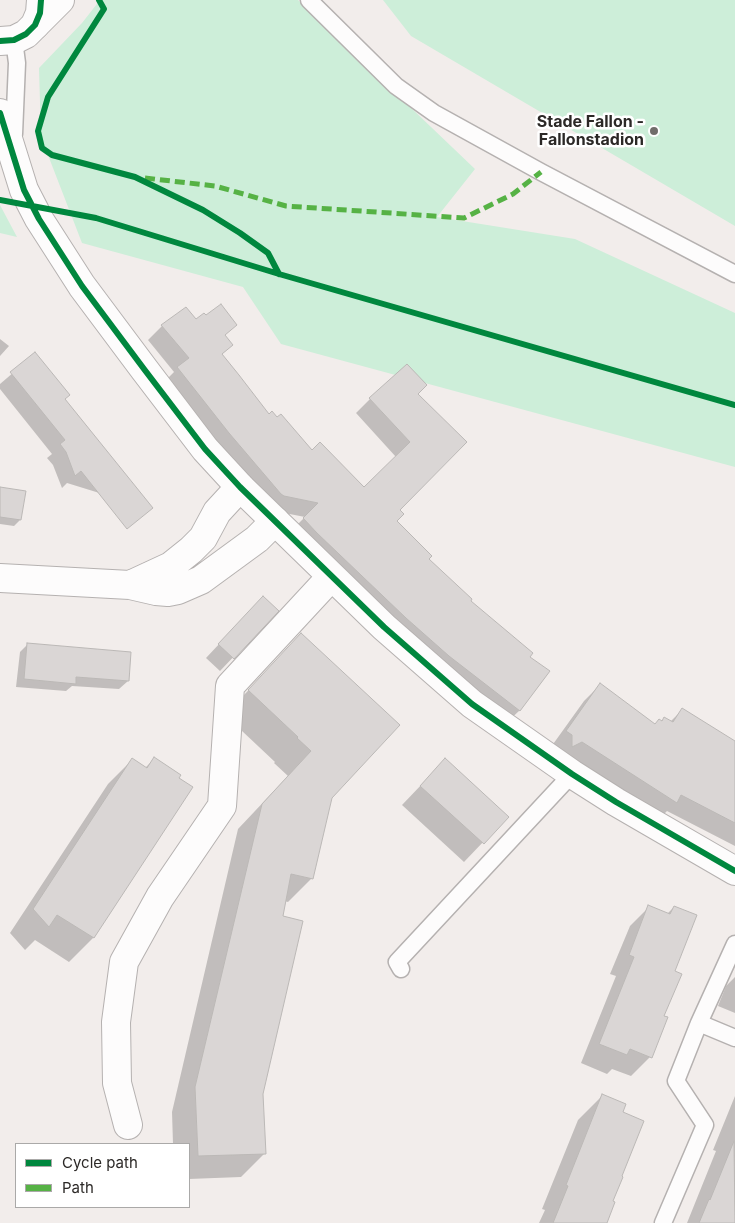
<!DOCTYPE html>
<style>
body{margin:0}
#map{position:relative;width:735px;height:1223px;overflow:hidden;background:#f2edeb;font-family:Inter,sans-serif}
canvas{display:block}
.legend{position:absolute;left:15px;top:1143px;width:175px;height:65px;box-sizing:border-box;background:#fff;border:1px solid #aaa9a8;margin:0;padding:6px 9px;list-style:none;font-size:15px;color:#2b2826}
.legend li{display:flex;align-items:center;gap:10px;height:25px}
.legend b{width:25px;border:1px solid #aaa9a8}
</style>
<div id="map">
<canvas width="735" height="1223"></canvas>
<ul class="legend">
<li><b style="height:6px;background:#00873e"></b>Cycle path</li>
<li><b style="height:6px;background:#56b245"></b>Path</li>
</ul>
</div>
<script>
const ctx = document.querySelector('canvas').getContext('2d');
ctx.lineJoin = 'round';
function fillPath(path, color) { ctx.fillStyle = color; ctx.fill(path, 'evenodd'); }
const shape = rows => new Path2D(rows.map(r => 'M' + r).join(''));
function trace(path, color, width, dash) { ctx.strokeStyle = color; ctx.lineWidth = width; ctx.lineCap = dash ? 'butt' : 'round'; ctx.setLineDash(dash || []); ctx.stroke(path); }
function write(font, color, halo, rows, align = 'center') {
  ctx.font = font + ' Inter,sans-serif'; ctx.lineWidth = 5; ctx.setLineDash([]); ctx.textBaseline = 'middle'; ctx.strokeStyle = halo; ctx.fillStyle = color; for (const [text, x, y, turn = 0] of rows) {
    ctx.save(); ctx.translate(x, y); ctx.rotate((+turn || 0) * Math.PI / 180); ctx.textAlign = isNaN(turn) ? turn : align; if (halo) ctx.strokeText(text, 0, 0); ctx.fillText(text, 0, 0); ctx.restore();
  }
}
fillPath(shape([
 [100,0,298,0,475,169,437,217,575,239,735,313,735,467,281,344,243,287,82,243,41,137,39,68,82,23],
 [383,0,735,0,735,226,411,36],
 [0,205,17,237,0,233]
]), '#cdeed9');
fillPath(shape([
 [195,321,235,325,224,336,232,345,221,355,269,415,312,452,364,489,396,457,356,413,370,399,416,394,466,442,398,510,395,521,427,559,469,601,528,658,548,671,519,711,504,725,289,533,305,517,269,510,164,382,174,372,148,340,162,326],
 [0,339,9,346,0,356],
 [35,354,63,399,122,500,67,483,62,488,53,465,47,458,52,454,0,389,0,384],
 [0,489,20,520,14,526,0,524],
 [250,611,277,611,220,671,206,658],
 [301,635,331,797,312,878,288,902,284,901,262,1094,265,1153,241,1177,189,1179,189,1144,173,1144,172,1112,238,829,288,776,274,763,275,762,225,715],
 [28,644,128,681,119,689,72,686,66,691,16,687,20,652],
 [600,685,654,725,664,719,670,722,682,710,735,742,735,846,667,811,660,818,551,747,584,701],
 [154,759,191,787,93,938,69,962,35,940,25,950,10,933,108,784,132,760,145,768],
 [445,760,507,817,464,862,402,805],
 [649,907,667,914,674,907,673,972,663,1016,650,1057,631,1076,612,1069,607,1074,581,1063,616,976,610,974,630,926],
 [735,977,735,1013,718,1006,726,986],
 [602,1096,621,1113,612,1202,606,1223,539,1223,545,1210,542,1209,578,1120],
 [735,1096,735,1223,687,1223,716,1151,713,1150]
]), '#0003');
const building = shape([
 [221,304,237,325,225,335,233,345,222,354,239,375,269,414,272,411,277,417,281,414,312,450,320,442,364,487,410,442,369,398,407,364,427,385,418,394,467,442,400,510,404,514,397,521,432,556,429,559,472,599,471,601,533,653,530,657,550,671,520,711,449,656,406,618,317,533,303,518,318,503,284,496,281,494,229,433,177,367,189,358,161,325,186,307,196,319,204,313,206,315,221,304],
 [35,352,70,395,65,399,153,508,127,529,81,471,75,476,66,452,60,444,65,440,10,372,35,352],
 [0,487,26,491,21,520,0,517,0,487],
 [263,596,279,611,234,659,218,644,263,596],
 [301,633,400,725,332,798,313,879,291,874,283,916,303,921,263,1094,266,1154,198,1156,195,1087,262,804,311,751,297,738,298,737,248,690,301,633],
 [27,643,131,652,129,681,76,677,76,684,24,679,27,643],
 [600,683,655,724,659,719,662,721,664,717,673,722,682,708,735,741,735,823,681,795,677,803,582,742,572,747,572,735,566,731,600,683],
 [154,757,181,775,179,778,193,787,94,938,57,915,49,927,33,909,132,758,147,768,154,757],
 [445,758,509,817,484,844,420,786,445,758],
 [648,905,670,914,674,906,697,915,675,971,682,974,664,1016,668,1017,652,1058,630,1049,627,1055,599,1044,634,957,629,955,648,905],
 [602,1094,626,1104,623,1112,644,1121,622,1176,623,1177,613,1201,615,1202,607,1223,553,1223,568,1186,566,1185,602,1094],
 [734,1141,735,1223,699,1223,709,1199,710,1200,734,1141]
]);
fillPath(building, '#dad6d5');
trace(building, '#bbb8b6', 1);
const lane = shape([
 [309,0,396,86,434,113,541,172,735,274],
 [14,134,17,63,14,40],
 [401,969,397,962,572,774],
 [699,1023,735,1038],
 [663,1223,705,1125,676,1081,699,1023,735,944]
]);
const street = shape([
 [35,25,60,0],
 [0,578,130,585,156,591,168,592,178,590,201,580,257,539,275,521],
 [130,585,171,566,191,550,203,538,217,512,240,487],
 [128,1125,117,1083,116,1022,124,962,160,897,222,806,230,686,331,577]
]);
const secondary = shape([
 [0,41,14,40,26,34,35,25,40,13,41,0],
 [0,113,24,190,39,219,82,286,144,369,205,449,240,487,384,627,472,704,572,774,616,802,735,871]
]);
trace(lane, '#b5b1b0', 19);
trace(street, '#b5b1b0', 30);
trace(secondary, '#b5b1b0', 30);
trace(lane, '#fdfcfc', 16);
trace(street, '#fdfcfc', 28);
trace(secondary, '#fdfcfc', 28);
trace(shape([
 [145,178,215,186,286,206,464,218,513,194,541,172]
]), '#56b245', 5, [10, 5]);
trace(shape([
 [99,0,104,9,48,97,38,131,42,148,52,155,135,177,203,210,240,233,268,253,279,274],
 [0,41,14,40,26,34,35,25,40,13,41,0],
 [0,113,24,190,39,219,82,286,144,369,205,449,240,487,384,627,472,704,572,774,616,802,735,871],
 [0,200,96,218,279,274,735,405]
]), '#00873e', 6);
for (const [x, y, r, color] of [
 [654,131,5,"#716d6b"]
]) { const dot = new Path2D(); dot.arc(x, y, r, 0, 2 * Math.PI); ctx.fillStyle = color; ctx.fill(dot); trace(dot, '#fff', 2); }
write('bold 16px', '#2b2826', '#fff', [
 ["Stade Fallon -",644,122],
 ["Fallonstadion",644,140]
], 'right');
</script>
